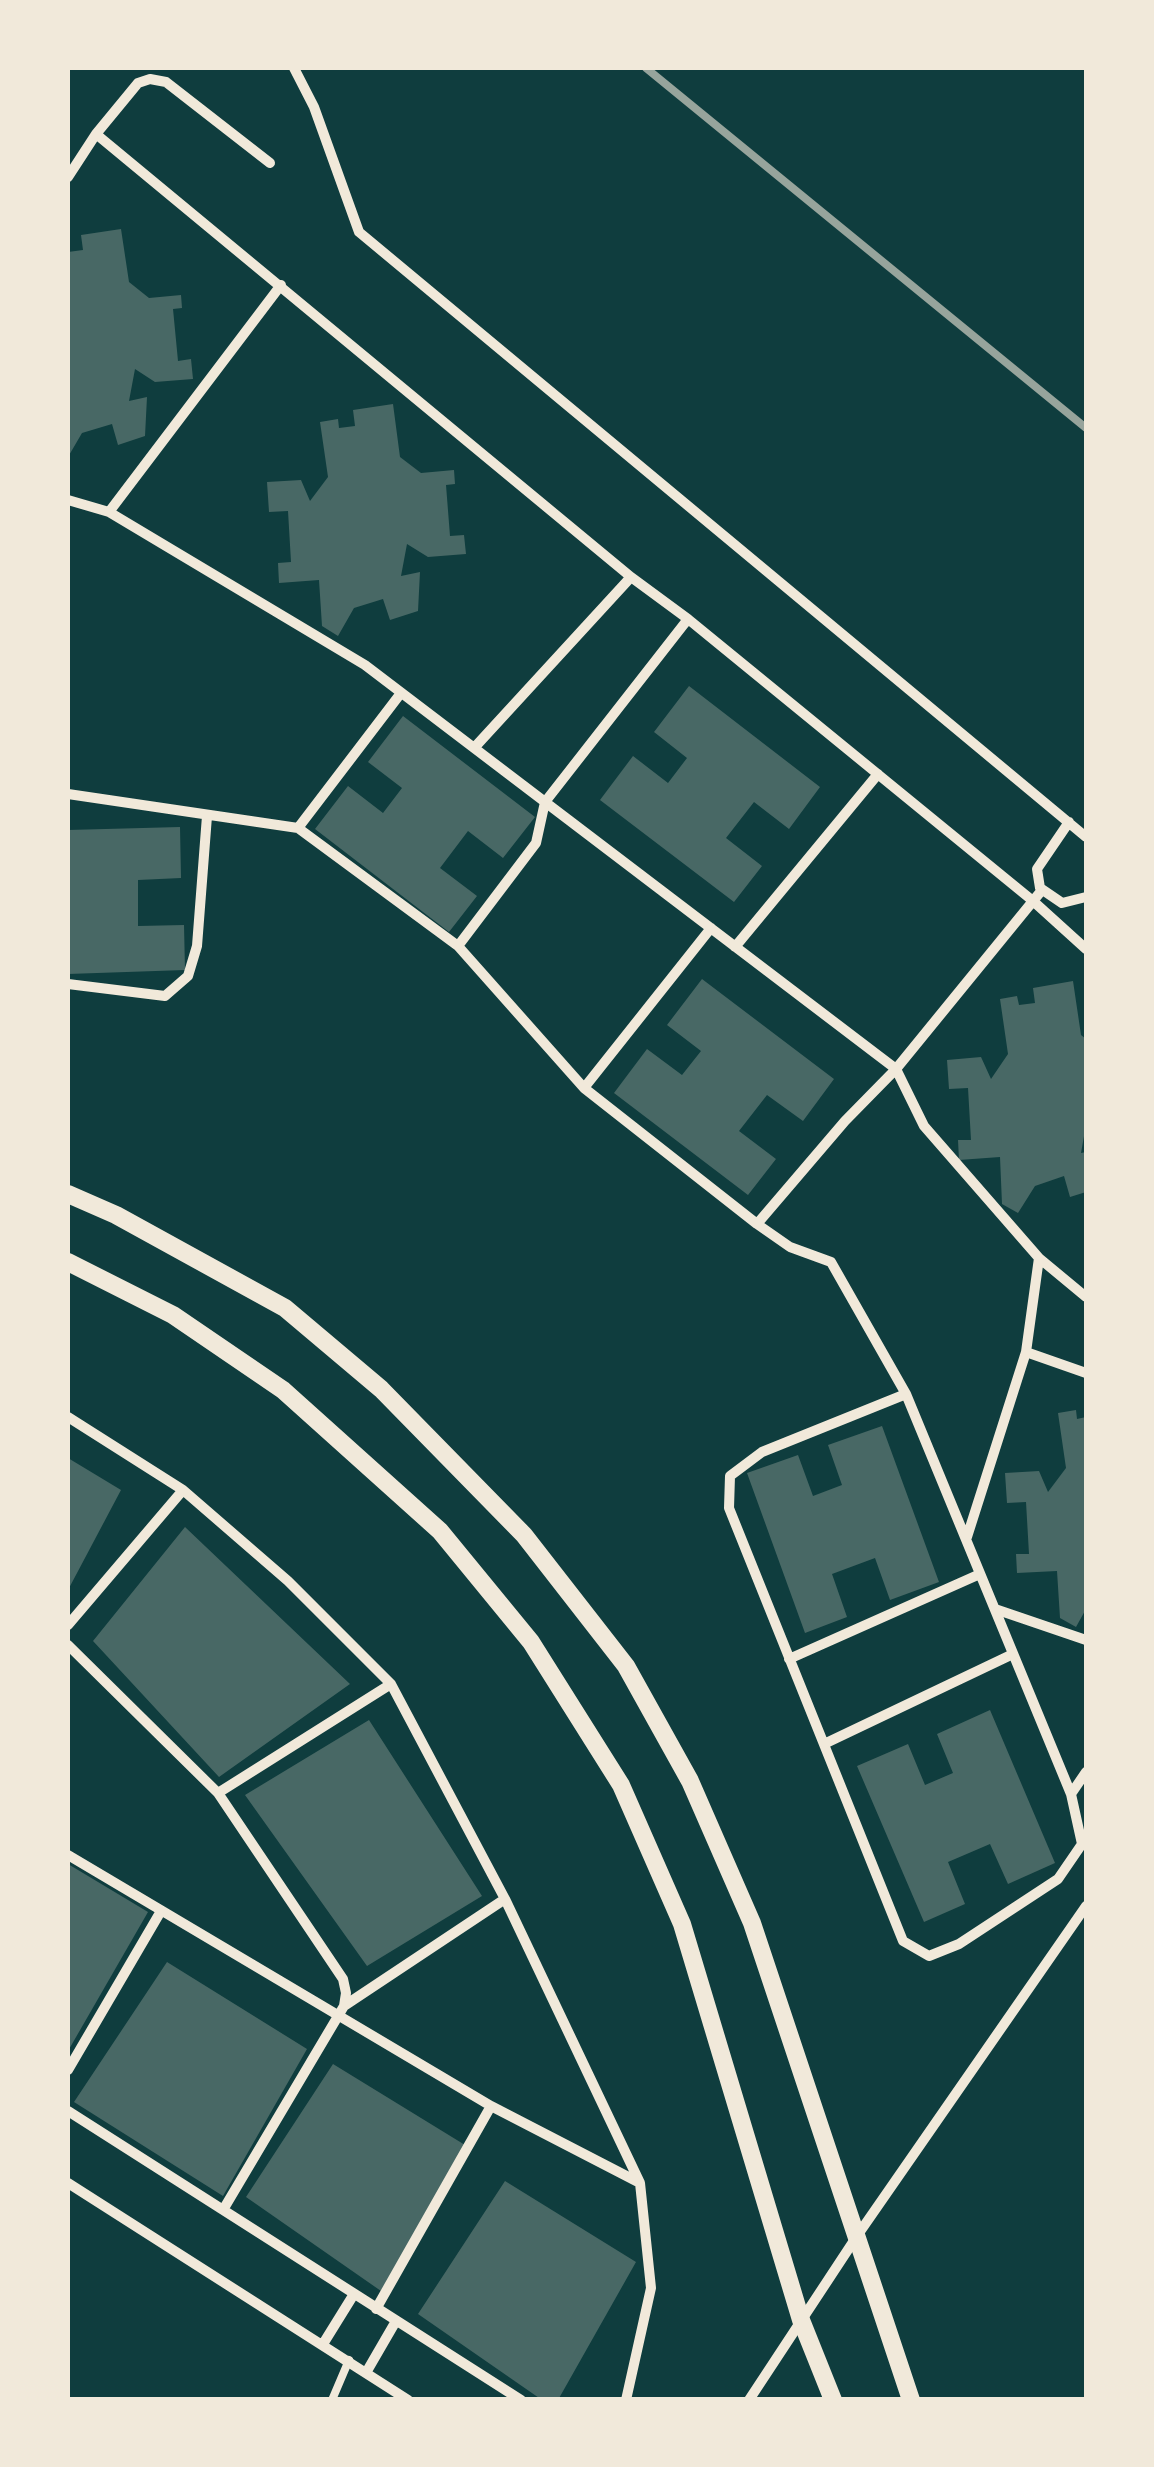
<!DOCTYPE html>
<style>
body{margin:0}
#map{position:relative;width:1154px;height:2467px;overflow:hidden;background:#0f3d3e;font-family:"Archivo Narrow",sans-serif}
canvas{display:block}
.frame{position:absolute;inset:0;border:70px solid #f1e9da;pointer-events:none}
</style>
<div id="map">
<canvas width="1154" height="2467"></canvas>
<div class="frame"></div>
</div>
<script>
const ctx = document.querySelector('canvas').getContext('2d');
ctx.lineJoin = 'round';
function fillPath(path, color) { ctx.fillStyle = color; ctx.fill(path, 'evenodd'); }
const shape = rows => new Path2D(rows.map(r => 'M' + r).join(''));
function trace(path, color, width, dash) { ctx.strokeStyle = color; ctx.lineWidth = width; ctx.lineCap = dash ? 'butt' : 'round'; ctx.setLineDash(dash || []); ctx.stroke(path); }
fillPath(shape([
 [121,229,129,282,149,298,181,295,182,308,173,309,178,361,191,359,193,379,155,382,135,369,129,401,147,397,145,436,118,445,112,424,82,433,68,457,68,252,83,250,81,235],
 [393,404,400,457,421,473,454,470,455,484,446,485,450,536,464,535,466,554,428,557,407,544,401,576,420,572,418,611,390,620,383,599,354,608,338,636,322,626,319,580,279,583,278,563,291,562,288,511,269,512,267,482,301,480,310,501,328,477,320,422,338,419,339,428,355,426,353,410],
 [689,686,820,787,789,829,754,802,726,838,762,866,734,902,600,800,633,756,668,783,687,758,654,732],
 [403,716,535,817,503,858,468,831,440,868,477,896,449,932,315,829,348,786,383,813,402,788,368,762],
 [180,827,181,878,138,880,138,926,184,925,185,970,68,974,68,830],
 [702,979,834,1079,803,1121,767,1095,739,1131,776,1159,748,1195,614,1093,647,1049,682,1075,701,1051,667,1025],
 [1073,981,1081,1035,1086,1039,1086,1125,1081,1153,1086,1152,1086,1192,1070,1197,1064,1176,1035,1186,1018,1213,1002,1204,1000,1157,959,1160,958,1140,971,1140,968,1088,949,1089,947,1060,981,1057,991,1079,1008,1054,1000,999,1017,996,1019,1005,1035,1003,1033,988],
 [1076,1410,1077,1419,1086,1417,1086,1609,1076,1627,1060,1618,1057,1571,1017,1573,1016,1554,1029,1554,1026,1502,1007,1503,1005,1473,1039,1471,1048,1492,1066,1468,1058,1413],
 [882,1426,939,1582,890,1600,875,1558,832,1574,847,1617,805,1633,747,1473,798,1455,813,1496,842,1485,828,1445],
 [68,1458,121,1490,68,1590],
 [185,1527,350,1684,219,1777,93,1641],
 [990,1710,1055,1863,1008,1884,990,1844,948,1862,965,1904,924,1922,857,1766,908,1744,925,1785,953,1773,937,1734],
 [369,1720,482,1896,367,1966,245,1795],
 [68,1864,148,1912,68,2051],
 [167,1962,307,2049,223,2196,74,2102],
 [333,2064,465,2145,381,2291,246,2197],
 [505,2181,636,2262,558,2400,542,2400,418,2314]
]), '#486865');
trace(shape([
 [332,2400,349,2360]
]), '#f1e9da', 8);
trace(shape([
 [294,68,314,107,359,232,1086,837],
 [96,134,138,83,150,79,166,82,270,163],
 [68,177,96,134,631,577,688,619,1033,901,1086,949],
 [68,500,109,512,365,665,896,1069,924,1126,1039,1258,1086,1297],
 [109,512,281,285],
 [474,748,631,577],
 [68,794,298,828,458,946,584,1088,757,1224,790,1247,831,1262,906,1394,1071,1794,1082,1844,1058,1879,959,1944,929,1956,903,1941,729,1508,730,1476,762,1452,906,1394],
 [1069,822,1037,869,1040,888,1062,903,1086,897],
 [298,828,401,693],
 [458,946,536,843,545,802,688,619],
 [735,947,878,774],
 [68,984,165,996,188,976,197,946,207,816],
 [584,1088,711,928],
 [757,1224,845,1121,896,1069,1042,890],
 [1026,1352,1039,1258],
 [68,1417,183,1490,288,1581,391,1684,505,1899,640,2183],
 [967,1537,1026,1352,1086,1373],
 [995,1609,1086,1640],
 [68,1625,183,1490],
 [68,1645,218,1793,343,1979,346,1993,344,2006,223,2210],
 [789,1659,980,1574],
 [824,1744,1013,1654],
 [218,1793,391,1684],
 [1071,1794,1086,1772],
 [68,1855,491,2106,376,2309],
 [344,2006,505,1899],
 [68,2070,161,1911],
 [491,2106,640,2183,651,2288,626,2400],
 [68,2111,521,2400],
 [68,2183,408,2400],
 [323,2344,354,2294],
 [367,2371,396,2321],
 [749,2400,857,2236,1086,1906]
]), '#f1e9da', 10);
trace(shape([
 [68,1194,116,1215,285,1308,381,1389,524,1535,626,1666,690,1781,752,1923,911,2400],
 [68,1262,173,1315,283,1390,440,1531,531,1642,621,1785,682,1924,801,2320,833,2400]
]), '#f1e9da', 18);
trace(shape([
 [646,68,1086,428]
]), '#97a49c', 8);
</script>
